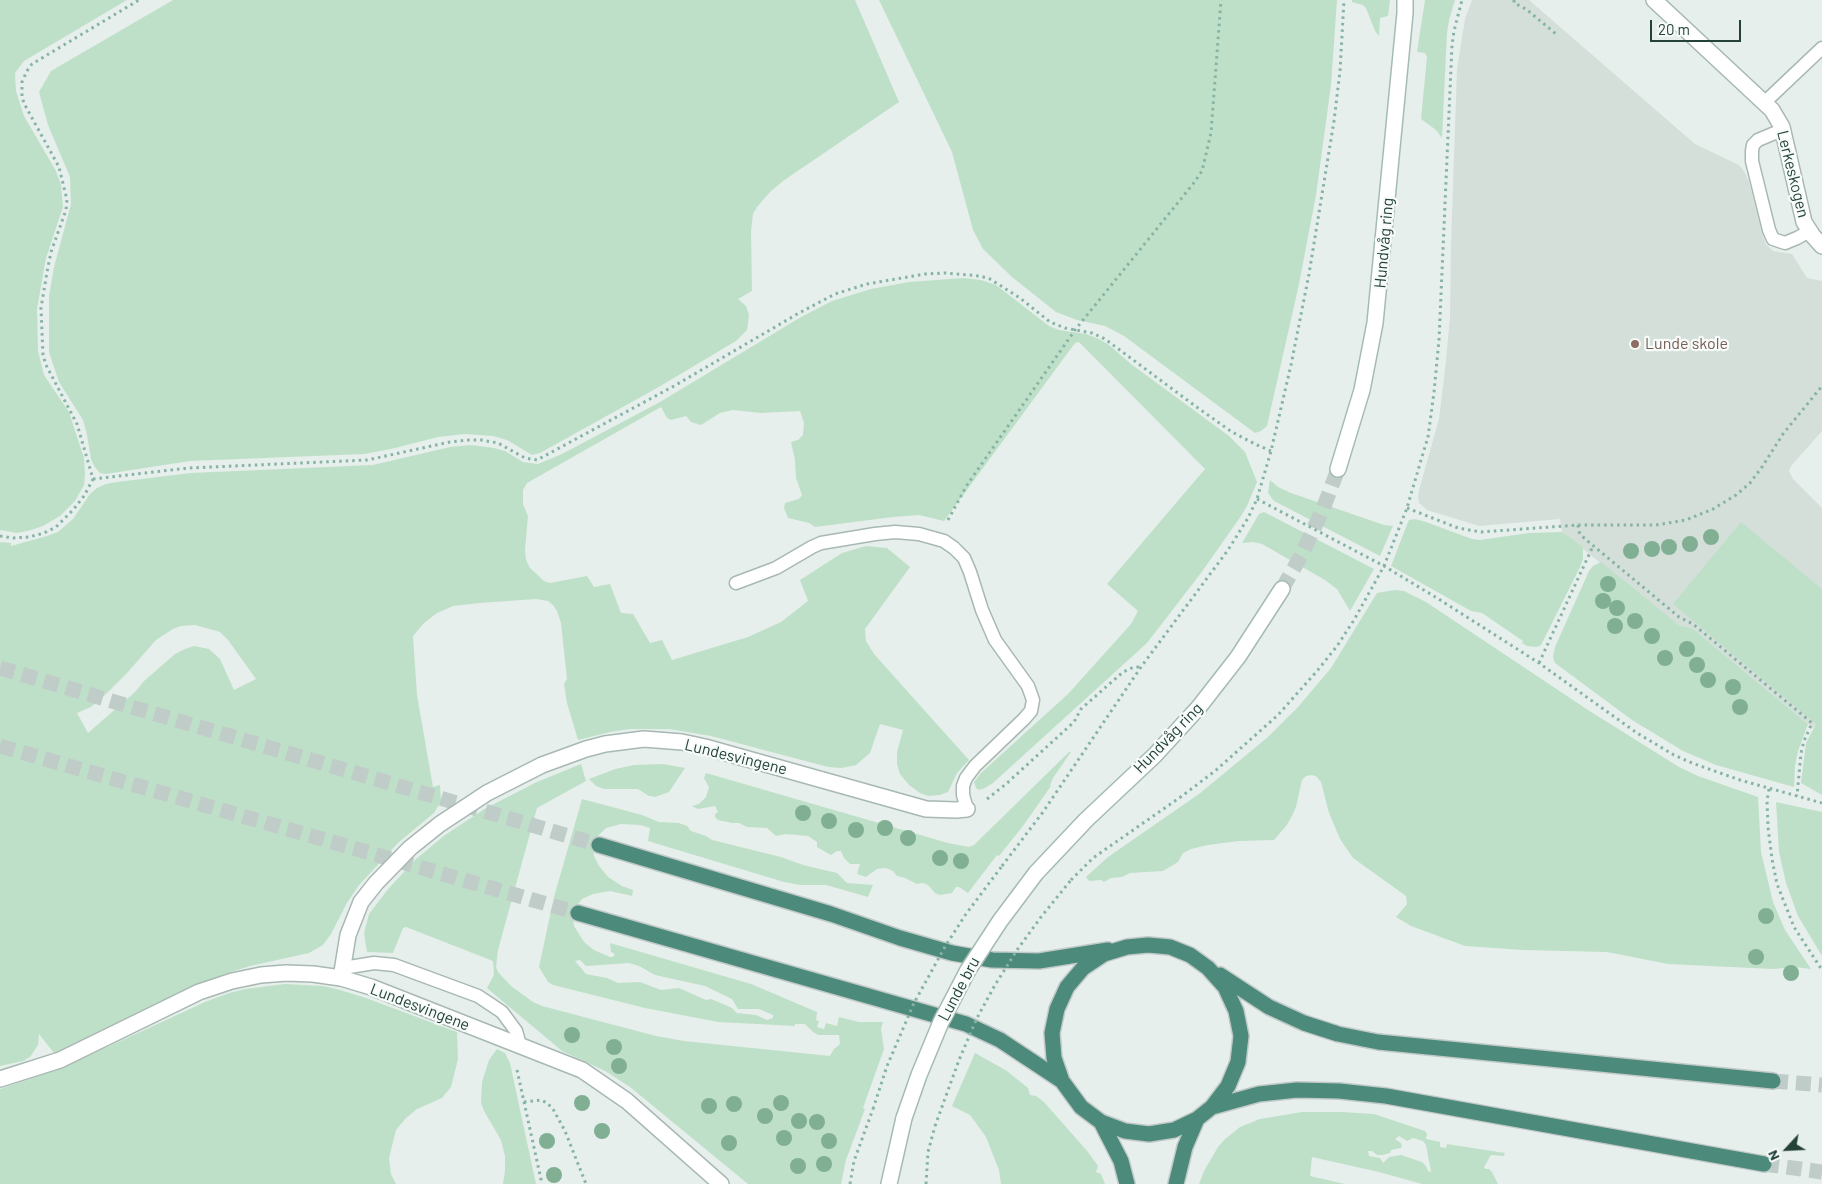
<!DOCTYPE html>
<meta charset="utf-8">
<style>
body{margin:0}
#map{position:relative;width:1822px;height:1184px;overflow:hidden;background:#e6efeb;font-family:Barlow,sans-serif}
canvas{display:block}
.north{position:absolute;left:1762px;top:1124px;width:50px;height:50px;-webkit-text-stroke:4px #f7fbf9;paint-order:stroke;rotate:245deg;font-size:14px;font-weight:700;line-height:20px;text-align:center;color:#24423a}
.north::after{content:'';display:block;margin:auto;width:18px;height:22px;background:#24423a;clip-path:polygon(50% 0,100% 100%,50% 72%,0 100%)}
.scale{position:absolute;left:1650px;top:20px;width:91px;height:22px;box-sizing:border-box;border:2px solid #24423a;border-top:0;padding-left:6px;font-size:15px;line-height:18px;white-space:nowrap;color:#24423a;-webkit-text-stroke:4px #f7fbf9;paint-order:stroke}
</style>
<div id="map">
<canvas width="1822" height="1184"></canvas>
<div class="north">N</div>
<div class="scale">20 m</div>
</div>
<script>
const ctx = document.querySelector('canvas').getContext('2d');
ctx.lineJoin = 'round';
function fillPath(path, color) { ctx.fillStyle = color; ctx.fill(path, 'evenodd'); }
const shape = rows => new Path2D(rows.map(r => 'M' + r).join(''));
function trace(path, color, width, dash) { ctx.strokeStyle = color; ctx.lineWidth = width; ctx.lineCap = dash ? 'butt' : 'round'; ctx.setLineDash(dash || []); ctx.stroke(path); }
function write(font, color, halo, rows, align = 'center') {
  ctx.font = font + ' Barlow,sans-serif'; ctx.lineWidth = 4.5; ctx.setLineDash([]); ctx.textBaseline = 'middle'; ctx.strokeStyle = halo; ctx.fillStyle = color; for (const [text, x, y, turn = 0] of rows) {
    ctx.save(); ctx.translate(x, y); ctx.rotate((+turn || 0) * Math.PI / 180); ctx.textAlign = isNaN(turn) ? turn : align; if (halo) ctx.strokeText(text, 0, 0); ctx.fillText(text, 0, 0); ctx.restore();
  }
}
fillPath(shape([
 [1472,0,1529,0,1695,144,1739,165,1744,171,1749,182,1763,237,1766,244,1773,251,1792,254,1807,278,1822,281,1822,431,1791,466,1789,471,1793,479,1822,508,1822,717,1813,728,1692,628,1680,627,1562,532,1560,519,1479,526,1427,510,1419,503,1418,498,1419,490,1439,419,1445,370,1450,318,1451,244,1457,69,1465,19]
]), '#d4dfda');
fillPath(shape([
 [0,0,127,0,24,61,15,73,16,91,24,116,56,171,61,185,63,207,46,258,37,309,38,351,44,375,69,412,84,458,85,474,84,485,75,501,60,516,43,526,31,530,17,533,0,530],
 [173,0,855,0,899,102,783,181,770,192,757,207,753,214,751,231,752,291,738,299,746,306,749,315,747,330,736,341,657,388,540,453,532,455,507,440,493,436,465,434,438,437,391,449,364,454,190,461,106,474,100,473,94,466,91,459,87,435,83,420,59,382,49,352,49,296,54,267,71,204,70,177,48,125,39,92,51,71],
 [879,0,1337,0,1331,85,1316,195,1299,284,1267,426,1261,431,1255,433,1124,336,1105,326,1077,320,1056,312,1012,277,983,249,973,230,952,152],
 [1352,0,1390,0,1388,16,1380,18,1379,36,1375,31,1366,8,1363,5,1352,2],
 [1425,0,1455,0,1449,20,1447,33,1442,138,1436,130,1421,119,1427,57,1425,53,1417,52],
 [963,278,981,280,996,285,1049,326,1059,330,1086,334,1099,339,1109,345,1131,364,1229,436,1245,452,1257,482,1247,506,1239,519,1201,573,1147,643,993,783,985,788,979,790,976,788,974,782,981,773,1068,694,1131,624,1138,611,1107,584,1205,469,1079,342,1075,343,944,521,919,515,893,517,815,527,809,523,788,518,784,508,785,503,799,499,802,495,796,478,795,460,791,442,798,440,803,435,804,423,800,411,761,413,733,410,720,413,701,425,691,422,686,416,671,420,667,418,661,407,527,483,523,490,523,504,528,516,525,550,526,560,530,568,544,581,550,583,587,576,594,587,610,584,621,613,633,614,650,643,662,640,672,660,748,637,781,622,808,601,800,580,842,553,866,546,887,548,910,567,865,629,866,641,874,654,969,760,957,773,948,792,940,795,928,796,920,793,909,785,900,774,897,764,897,752,903,730,880,724,870,753,856,765,842,768,828,767,711,736,669,729,630,729,610,732,578,740,567,703,564,684,567,679,561,623,557,611,553,605,548,601,536,599,480,603,453,606,437,613,424,623,413,636,417,695,433,787,440,785,441,801,434,813,399,842,359,885,347,903,331,934,323,945,309,953,250,966,224,974,84,1042,54,1053,39,1034,38,1045,30,1057,23,1061,0,1066,0,542,11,543,11,546,47,536,58,532,73,519,90,494,97,488,106,484,117,482,191,473,373,465,450,447,471,445,494,448,505,451,523,462,538,464,562,454,660,402,801,317,832,301,871,289,909,282],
 [195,625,220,632,228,640,256,679,234,690,220,659,209,649,194,646,185,649,175,654,144,681,135,692,88,733,77,713,91,707,106,694,127,673,156,640,173,629,181,626],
 [1270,480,1278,487,1291,493,1384,525,1393,526,1380,556,1274,501,1268,493],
 [1264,512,1374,569,1350,611,1337,589,1325,580,1262,544,1254,542,1242,543,1259,514],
 [1415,519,1426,522,1472,539,1480,540,1529,533,1562,532,1583,547,1583,559,1580,567,1541,645,1537,647,1527,646,1522,643,1523,641,1482,613,1471,611,1391,566,1408,522,1409,520],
 [1741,522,1822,589,1822,795,1801,783,1806,743,1816,724,1673,604],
 [1601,562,1680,626,1692,628,1808,724,1798,751,1795,766,1794,787,1716,765,1683,751,1632,720,1555,663,1553,657,1555,647,1589,571,1593,566],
 [1395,590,1404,591,1426,602,1588,710,1679,767,1698,776,1758,797,1761,852,1773,902,1785,930,1811,969,1795,967,1773,969,1668,964,1607,952,1523,950,1465,946,1411,926,1396,917,1407,904,1406,896,1353,858,1340,839,1329,813,1321,782,1316,776,1311,775,1306,776,1302,780,1296,807,1292,816,1286,826,1274,840,1239,841,1208,845,1191,849,1183,853,1178,862,1163,871,1130,873,1122,877,1111,878,1104,882,1101,880,1089,881,1086,877,1108,857,1199,794,1268,737,1298,707,1331,668,1377,593],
 [1069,752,1071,752,1053,778,1050,785,1051,786,1023,826,999,856,997,855,968,893,959,887,956,887,952,893,940,895,935,893,928,885,923,883,917,884,905,878,897,876,893,871,886,868,877,869,866,877,857,874,860,864,850,864,844,858,841,851,837,851,831,855,827,853,817,847,817,842,808,836,786,834,776,836,767,828,747,827,739,823,732,823,718,820,715,817,715,814,718,812,715,806,698,809,692,806,699,804,706,797,709,787,704,778,706,773,948,843,969,847,974,845],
 [581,764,586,781,537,808,498,950,496,967,498,972,511,986,533,1002,542,1006,656,1036,684,1041,830,1056,834,1049,840,1044,839,1035,818,1035,813,1032,805,1024,795,1024,795,1026,718,1022,645,1008,553,985,548,982,539,967,554,897,582,799,642,815,659,822,679,823,687,826,691,831,706,836,712,840,781,857,803,865,837,873,847,883,873,885,868,897,826,885,800,885,784,882,648,841,650,828,640,825,621,824,606,828,596,838,593,848,594,856,599,866,608,877,622,886,633,890,632,896,610,891,593,894,582,899,578,904,573,915,574,926,584,942,594,950,610,957,613,957,615,954,611,952,610,943,751,984,817,1012,816,1020,819,1021,817,1027,824,1029,826,1023,837,1026,839,1017,859,1022,883,1022,881,1029,884,1049,863,1108,865,1109,846,1160,841,1184,748,1184,630,1087,605,1071,562,1051,487,988,494,975,493,961,406,927,403,928,393,953,367,952,364,933,369,914,389,888,416,859,445,835,486,808,537,782],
 [580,960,586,966,629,963,639,966,655,975,705,986,732,999,738,1009,759,1009,773,1015,773,1018,767,1020,756,1015,737,1013,732,1008,723,1004,711,999,706,1000,679,988,661,990,640,982,618,983,607,978,586,974,575,961],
 [663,764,685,768,669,792,655,797,649,796,638,789,604,789,596,786,589,779,615,769,634,765],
 [1776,802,1822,812,1822,956,1798,916,1786,883,1779,852],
 [285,984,323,986,340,990,366,998,457,1032,458,1059,451,1087,442,1098,417,1109,406,1118,396,1130,389,1158,391,1174,396,1184,0,1184,0,1089,62,1068,205,1002,229,993,245,989],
 [497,1049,505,1053,510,1063,536,1184,503,1184,505,1171,505,1156,501,1140,484,1111,481,1103,482,1082,489,1060],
 [975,1053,1007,1071,1028,1088,1030,1095,1036,1096,1044,1102,1088,1152,1098,1166,1096,1172,1101,1174,1105,1184,1001,1184,999,1170,986,1137,970,1115,952,1106],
 [1302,1112,1341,1112,1374,1114,1425,1131,1427,1134,1426,1139,1440,1142,1440,1147,1446,1148,1447,1144,1505,1153,1504,1156,1491,1155,1484,1167,1485,1169,1489,1169,1492,1172,1498,1184,1422,1184,1379,1172,1312,1157,1310,1176,1345,1184,1199,1184,1204,1171,1218,1147,1225,1139,1240,1127,1260,1119],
 [1399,1136,1407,1141,1413,1138,1423,1141,1426,1145,1431,1172,1428,1171,1426,1166,1422,1162,1401,1155,1389,1157,1383,1163,1380,1158,1369,1156,1368,1151,1372,1151,1377,1155,1383,1155,1390,1153,1391,1150,1401,1148,1402,1145,1401,1143,1395,1139]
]), '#bfe0c8');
trace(shape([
 [1282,589,1301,556,1323,509,1338,469]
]), '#bfccc8', 15, [15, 8]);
trace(shape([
 [0,668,599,845],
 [0,746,578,913],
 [1773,1081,1822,1085],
 [1764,1164,1822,1172]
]), '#bfccc8', 15, [15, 8]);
const service = shape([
 [1765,102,1822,48],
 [1782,130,1758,140,1753,145,1752,151,1752,161,1769,230,1773,239,1785,243,1797,238,1810,231],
 [736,583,776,568,812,547,821,543,875,534,895,532,919,534,944,541,954,548,964,558,970,572,982,610,995,640,1028,686,1033,700,1031,711,1024,719,975,766,966,778,963,786,963,795,967,809],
 [343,968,374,963,394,965,478,996,502,1012,516,1031,520,1045]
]);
const minor = shape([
 [1654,0,1772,110,1782,127,1804,222,1813,236,1822,246],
 [341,978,348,935,361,902,376,883,410,848,440,824,487,793,542,765,586,749,605,744,644,739,682,742,705,747,926,809,956,810,967,809],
 [0,1079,60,1060,199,992,232,981,261,975,286,973,313,974,341,978,371,987,582,1070,627,1101,721,1184]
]);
const secondary = shape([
 [1338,469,1362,390,1375,323,1405,13,1405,0],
 [1036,873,1086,820,1155,755,1199,707,1238,657,1282,589],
 [889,1184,904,1118]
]);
const trunk = shape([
 [599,845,831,914,900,938,952,953,992,960,1039,961,1108,950],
 [578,913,966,1024,1000,1040,1062,1081],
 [1220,975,1269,1007,1304,1023,1338,1034,1378,1042,1773,1081],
 [1212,1107,1259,1094,1297,1090,1339,1091,1386,1096,1764,1164],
 [1101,1122,1125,1131,1149,1134,1174,1130,1197,1119,1212,1107,1228,1086,1238,1062,1241,1036,1236,1011,1225,987,1208,968,1190,955,1170,947,1148,945,1127,947,1104,954,1083,968,1067,987,1057,1009,1052,1033,1054,1058,1062,1081,1081,1107,1101,1122,1121,1161,1127,1184],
 [1176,1184,1185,1147,1197,1119]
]);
trace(service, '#a8b8b2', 15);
trace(minor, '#a8b8b2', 18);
trace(secondary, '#a4bbb3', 18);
trace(trunk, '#c2cac8', 18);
trace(shape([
 [1514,0,1514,3,1526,9,1556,34],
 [93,479,189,468,367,460,450,442,469,440,481,440,498,443,525,458,537,460,674,386,799,313,835,294,867,284,925,274,945,273,980,276,990,279,1020,298,1050,322,1065,328,1092,333,1105,339,1198,408,1232,432,1255,444,1271,451],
 [1257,499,1384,566,1437,598,1539,663,1637,733,1674,755,1692,763,1740,780,1822,803],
 [1407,508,1458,528,1481,532,1578,525,1656,525,1686,520,1713,509,1736,495,1750,483,1762,467,1783,434,1822,386],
 [948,520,967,485,1075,330,1193,184,1202,171,1211,133,1221,0],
 [1578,525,1579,532,1584,538,1679,617,1693,624,1812,723,1804,741,1801,753,1797,796],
 [0,536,13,538,29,537,44,533,56,527,73,510,84,496,93,479,77,424,46,365,43,355,41,308,47,272,51,252,66,210,67,200,59,167,26,107,22,98,22,82,27,71,32,64,139,0],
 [1539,663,1593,546],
 [1769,789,1767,801,1768,827,1772,859,1777,884,1794,927,1822,970],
 [987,799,1006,784,1074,722,1081,709,1123,672,1134,667,1141,667],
 [1002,866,1043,812,1141,667,1228,550,1248,518,1257,499,1271,451,1291,365,1309,274,1334,121,1340,71,1344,0],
 [1071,880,1093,858,1182,796,1215,771,1278,715,1317,671,1337,646,1354,620,1384,566,1407,508,1421,460,1428,437,1434,392,1439,340,1452,45,1454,31,1462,0],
 [517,1070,542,1184],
 [524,1102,541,1100,547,1103,553,1109,565,1131,586,1184],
 [850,1184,854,1161,873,1109],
 [926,1184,928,1152,935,1126]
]), '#86b3a5', 3, [2.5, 4]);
trace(service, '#fff', 12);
trace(minor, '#fff', 15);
trace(secondary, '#fff', 15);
trace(trunk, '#4c8a7c', 15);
const secondaryBridge = shape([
 [904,1118,919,1075,941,1022,968,970,1000,921,1036,873]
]);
trace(secondaryBridge, '#a4bbb3', 18, []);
trace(shape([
 [873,1109,887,1066,914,1003,946,945,966,914,1002,866],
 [935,1126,959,1060,977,1018,995,985,1017,950,1041,917,1071,880]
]), '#86b3a5', 3, [2.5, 4]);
trace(secondaryBridge, '#fff', 15);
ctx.fillStyle = '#80af93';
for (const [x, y] of [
 [1711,537],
 [1690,544],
 [1669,547],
 [1652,549],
 [1631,551],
 [1608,584],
 [1603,601],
 [1617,608],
 [1635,621],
 [1615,626],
 [1652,636],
 [1687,649],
 [1665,658],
 [1697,665],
 [1708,680],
 [1733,687],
 [1740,707],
 [803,813],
 [829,821],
 [885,828],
 [856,830],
 [908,838],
 [940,858],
 [961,861],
 [1766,916],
 [1756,957],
 [1791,973],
 [572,1035],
 [614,1047],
 [619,1066],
 [582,1103],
 [781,1103],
 [734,1104],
 [709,1106],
 [765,1116],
 [799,1121],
 [817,1122],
 [602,1131],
 [784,1138],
 [547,1141],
 [829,1141],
 [729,1143],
 [824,1164],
 [798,1166],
 [554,1175]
]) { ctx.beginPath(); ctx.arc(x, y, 8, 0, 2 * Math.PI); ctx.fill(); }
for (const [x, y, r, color] of [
 [1635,344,5,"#8d6e63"]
]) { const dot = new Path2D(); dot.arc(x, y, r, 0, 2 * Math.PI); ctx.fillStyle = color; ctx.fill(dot); trace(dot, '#f7fbf9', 2); }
write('16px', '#24423a', '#f7fbf9', [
 ["Lerkeskogen",1793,174,76],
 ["Hundvåg ring",1384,243,-85],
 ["Hundvåg ring",1168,738,-46],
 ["Lundesvingene",736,757,14],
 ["Lunde bru",959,989,-62],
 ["Lundesvingene",420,1007,21]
]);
write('16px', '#785e54', '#f7fbf9', [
 ["Lunde skole",1645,344]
], 'left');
</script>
